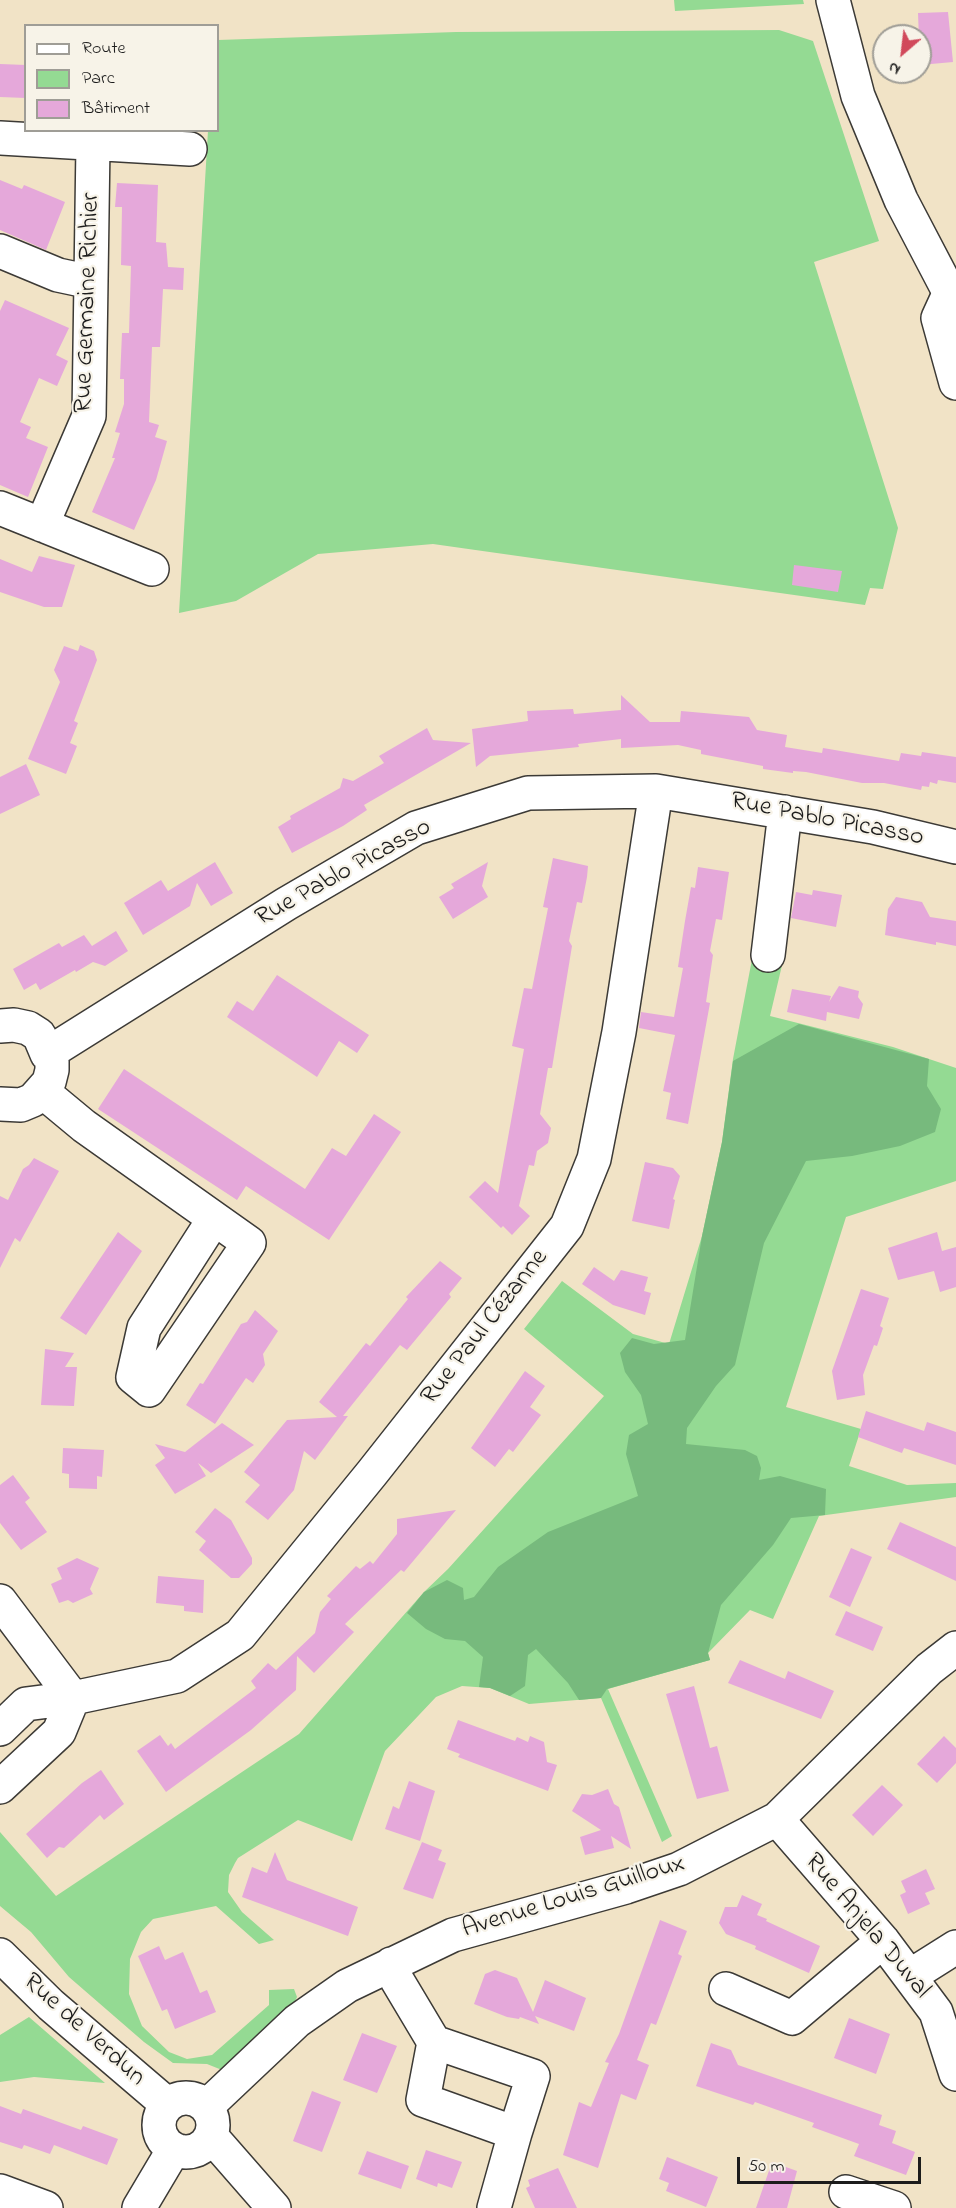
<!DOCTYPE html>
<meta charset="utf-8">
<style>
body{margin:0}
#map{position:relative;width:956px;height:2208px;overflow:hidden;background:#f1e3c6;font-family:"Indie Flower",sans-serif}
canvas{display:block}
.legend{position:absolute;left:24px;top:24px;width:195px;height:108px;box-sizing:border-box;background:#f7f3e8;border:2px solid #9f9d96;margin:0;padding:8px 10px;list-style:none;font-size:18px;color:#1c1c1c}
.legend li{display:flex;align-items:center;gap:12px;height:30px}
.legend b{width:30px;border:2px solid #9f9d96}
.north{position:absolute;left:872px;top:24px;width:60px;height:60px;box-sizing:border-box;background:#f7f3e8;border:2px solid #9f9d96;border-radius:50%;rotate:208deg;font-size:16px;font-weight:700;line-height:24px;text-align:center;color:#1c1c1c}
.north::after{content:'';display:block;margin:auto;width:21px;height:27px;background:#d1495b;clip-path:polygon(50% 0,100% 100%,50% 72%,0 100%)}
.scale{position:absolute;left:737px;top:2157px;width:184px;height:27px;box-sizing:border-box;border:3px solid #1c1c1c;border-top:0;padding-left:8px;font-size:18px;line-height:21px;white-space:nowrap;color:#1c1c1c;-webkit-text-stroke:4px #f7f3e8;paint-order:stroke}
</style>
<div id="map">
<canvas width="956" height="2208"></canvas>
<ul class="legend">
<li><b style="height:8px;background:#fff"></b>Route</li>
<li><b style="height:16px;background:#94da93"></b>Parc</li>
<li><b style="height:16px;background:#e5a8da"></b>Bâtiment</li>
</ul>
<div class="north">N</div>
<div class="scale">50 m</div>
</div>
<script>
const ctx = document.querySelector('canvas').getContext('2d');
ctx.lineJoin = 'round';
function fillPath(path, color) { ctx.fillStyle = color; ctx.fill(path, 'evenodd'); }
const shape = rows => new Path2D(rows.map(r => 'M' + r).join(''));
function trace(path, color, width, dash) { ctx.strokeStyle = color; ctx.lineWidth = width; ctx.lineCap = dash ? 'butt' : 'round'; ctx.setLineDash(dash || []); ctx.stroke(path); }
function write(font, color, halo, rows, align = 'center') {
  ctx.font = font + ' "Indie Flower",sans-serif'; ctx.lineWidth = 4.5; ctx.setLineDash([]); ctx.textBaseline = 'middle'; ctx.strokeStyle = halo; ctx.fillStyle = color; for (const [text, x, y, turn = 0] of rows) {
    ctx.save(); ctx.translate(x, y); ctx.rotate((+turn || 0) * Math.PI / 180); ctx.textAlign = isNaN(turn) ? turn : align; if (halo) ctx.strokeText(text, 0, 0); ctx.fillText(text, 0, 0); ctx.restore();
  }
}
fillPath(shape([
 [674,0,803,0,804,4,675,11],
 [779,30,813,41,879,241,814,262,898,528,883,589,870,588,865,605,433,544,318,554,236,601,179,613,208,131,218,130,218,40,456,32],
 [753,954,783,961,770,1016,893,1047,956,1068,956,1181,846,1217,786,1407,861,1429,849,1466,907,1485,956,1483,956,1497,819,1516,773,1619,750,1610,708,1653,710,1660,608,1689,672,1836,662,1842,601,1698,529,1704,490,1688,462,1686,436,1697,385,1751,352,1841,298,1820,238,1858,235,1863,229,1875,228,1892,242,1912,274,1940,259,1944,216,1906,153,1919,141,1932,130,1959,129,1994,142,2026,169,2052,187,2059,212,2055,269,2005,269,1990,294,1989,297,1997,290,2012,222,2070,207,2064,173,2063,144,2042,69,1977,31,1932,0,1906,0,1832,56,1896,299,1734,424,1592,448,1569,604,1396,524,1329,562,1281,633,1334,669,1344,702,1236,722,1142,733,1059],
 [29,2017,105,2083,34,2077,0,2082,0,2035]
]), '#94da93');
fillPath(shape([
 [799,1024,929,1059,927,1086,941,1109,935,1132,900,1146,852,1156,806,1161,764,1243,735,1365,716,1386,687,1428,686,1444,745,1450,757,1456,761,1468,759,1480,780,1476,826,1489,825,1515,791,1518,773,1545,721,1605,708,1653,710,1660,607,1689,601,1698,579,1700,568,1683,536,1649,528,1655,525,1686,510,1696,490,1688,479,1687,483,1657,465,1641,445,1639,426,1629,407,1613,424,1592,447,1580,463,1588,464,1600,474,1597,498,1567,548,1532,638,1496,626,1454,629,1435,648,1424,641,1395,625,1372,620,1353,632,1338,654,1344,685,1340,702,1236,722,1142,733,1061]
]), '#77ba7d');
fillPath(shape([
 [948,12,953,62,920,65,918,13],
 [0,64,26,65,26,98,0,97],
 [0,180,22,189,24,185,65,202,46,250,0,230],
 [117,183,158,185,156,242,166,243,168,267,184,268,183,290,163,289,160,347,152,347,149,422,159,425,155,437,167,441,156,480,134,530,92,512,115,458,112,458,120,433,115,432,124,404,124,379,120,379,122,333,129,333,131,266,121,265,122,207,115,207],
 [5,300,69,328,56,355,68,361,57,386,39,378,20,422,31,427,26,438,48,447,28,497,0,485,0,311],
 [39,556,75,565,62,607,44,607,0,592,0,559,32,572],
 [794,565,842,571,838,592,792,585],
 [80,645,94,651,97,660,74,721,78,723,70,743,77,746,66,774,28,759,60,682,54,670,64,646,78,651],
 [621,695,650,722,680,722,681,711,749,717,757,730,787,735,785,747,822,753,823,748,899,761,901,753,921,756,922,752,956,757,956,783,938,780,937,784,930,782,929,787,922,786,921,790,884,783,862,783,806,772,793,771,793,773,763,769,763,766,701,754,701,750,678,745,621,748,621,739,578,744,579,747,490,756,476,767,472,729,528,721,527,711,573,709,574,714,621,710],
 [427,728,433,740,471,743,364,805,367,810,343,826,292,853,278,827,291,819,290,816,340,788,343,778,353,781,384,763,379,756],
 [26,764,40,795,0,814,0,777],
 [553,858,588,866,587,877,582,903,577,902,569,941,572,946,552,1068,548,1068,540,1114,551,1128,548,1143,537,1151,534,1166,529,1165,519,1206,530,1216,512,1235,503,1226,501,1228,469,1197,485,1181,498,1193,524,1049,512,1046,524,988,532,989,548,908,543,907],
 [215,862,233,893,211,906,197,883,190,906,143,935,124,903,161,880,168,891],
 [488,862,482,886,488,897,453,919,439,897,454,888,451,884],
 [698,867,729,872,722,920,716,919,710,951,713,955,706,1002,710,1003,688,1124,666,1119,671,1093,663,1091,675,1035,639,1028,641,1012,674,1017,683,968,678,967,685,921,691,887,695,888],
 [813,890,842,895,836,927,791,918,796,892,812,895],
 [896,897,922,902,930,917,956,921,956,946,936,942,936,945,885,935,888,909],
 [116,931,128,951,105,966,93,962,76,972,75,970,40,990,36,983,24,990,13,969,59,943,62,947,84,935,92,946],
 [277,975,369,1035,357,1053,339,1041,317,1077,227,1017,237,1001,253,1011],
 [839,986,859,991,858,997,863,1004,859,1019,827,1012,826,1021,787,1012,792,989,831,996,829,1002],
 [124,1069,305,1189,332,1148,346,1156,374,1114,401,1132,329,1240,246,1186,237,1200,98,1109],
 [34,1158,59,1171,20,1242,15,1238,0,1268,0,1196,8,1200,23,1169,29,1165],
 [645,1162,673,1168,680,1176,673,1199,675,1200,669,1229,632,1221],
 [118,1232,142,1251,86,1335,60,1318],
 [937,1232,942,1251,956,1247,956,1287,940,1292,934,1271,898,1280,888,1248],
 [440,1261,462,1278,449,1294,451,1297,407,1350,400,1345,343,1416,348,1416,315,1460,304,1451,294,1490,268,1520,245,1502,260,1485,244,1472,287,1420,337,1417,319,1402,366,1343,370,1346,408,1299,406,1297],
 [594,1267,614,1281,621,1270,648,1277,644,1291,651,1293,645,1315,613,1305,582,1284],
 [861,1289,889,1298,880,1326,883,1328,877,1346,874,1345,863,1375,865,1395,837,1400,832,1371],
 [255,1310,278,1331,263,1354,265,1365,253,1383,246,1378,215,1424,186,1405,200,1383,203,1384,241,1324,247,1322],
 [45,1349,74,1353,65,1367,77,1367,74,1406,41,1405],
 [525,1371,545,1386,530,1407,541,1415,513,1452,509,1449,495,1467,471,1448],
 [866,1411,924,1431,927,1422,956,1432,956,1465,904,1448,902,1453,858,1437],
 [222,1423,254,1445,211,1473,198,1463,206,1476,175,1494,155,1465,165,1458,155,1444,185,1452],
 [63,1448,104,1450,102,1477,97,1476,97,1489,69,1488,69,1474,62,1473],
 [13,1475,30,1498,25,1502,47,1532,21,1550,0,1523,0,1485],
 [215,1508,231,1520,252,1558,252,1564,239,1578,231,1578,199,1550,206,1541,195,1532],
 [456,1510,404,1572,401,1570,345,1624,354,1632,314,1673,297,1656,296,1690,251,1730,166,1792,137,1751,160,1735,168,1746,171,1743,175,1749,256,1688,251,1681,268,1663,276,1670,315,1633,320,1612,331,1599,327,1596,356,1566,360,1569,370,1561,373,1564,397,1534,397,1519],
 [900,1522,956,1547,956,1581,887,1549],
 [851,1548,872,1557,850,1607,829,1597],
 [77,1558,99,1568,90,1589,93,1594,73,1603,68,1600,59,1603,51,1584,62,1579,57,1568],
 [158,1576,204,1580,203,1613,184,1611,184,1606,156,1603],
 [846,1611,883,1627,873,1651,835,1635],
 [740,1660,785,1679,788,1671,834,1691,821,1719,728,1683],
 [694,1686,710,1748,717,1746,729,1791,697,1799,666,1694],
 [458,1720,515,1741,517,1737,528,1742,530,1736,544,1742,547,1762,557,1765,548,1791,458,1757,460,1754,447,1749],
 [944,1736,956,1748,956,1763,937,1783,917,1764],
 [101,1770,124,1804,104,1820,100,1815,64,1848,59,1847,47,1858,26,1834,82,1783],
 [409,1781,435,1791,420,1841,385,1829,393,1806,399,1809],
 [882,1785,903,1805,873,1836,852,1815],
 [608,1789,614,1804,619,1807,631,1849,611,1836,614,1848,585,1855,580,1837,601,1830,572,1811,582,1794,592,1795],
 [422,1842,442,1850,438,1860,446,1863,433,1899,403,1889],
 [275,1852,287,1880,358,1907,348,1936,242,1897,252,1867,267,1873],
 [926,1869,935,1889,925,1893,930,1904,908,1914,900,1895,906,1892,901,1881],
 [742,1895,762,1904,757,1915,767,1919,766,1921,820,1946,809,1973,755,1949,756,1946,726,1934,719,1923,725,1907,737,1907],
 [660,1920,687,1931,678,1954,682,1956,656,2025,651,2023,637,2060,649,2065,636,2100,621,2094,598,2168,563,2155,579,2102,591,2107,609,2063,605,2062,619,2034],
 [159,1946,165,1960,183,1952,200,1993,207,1990,216,2012,175,2029,167,2009,162,2011,138,1956],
 [495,1970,517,1978,533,2012,545,1980,586,1998,574,2031,535,2016,539,2024,520,2017,519,2019,507,2017,474,2004,485,1974],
 [849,2018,890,2034,876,2074,834,2058],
 [362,2033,397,2046,377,2093,343,2080],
 [711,2043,731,2050,738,2065,882,2115,879,2125,896,2131,892,2143,915,2152,906,2175,854,2156,859,2144,812,2127,814,2123,755,2102,753,2105,696,2086],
 [312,2091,341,2102,322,2152,293,2141],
 [0,2106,21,2114,23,2109,81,2130,83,2126,118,2139,107,2165,54,2145,50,2154,24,2145,22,2149,0,2142],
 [426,2150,462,2162,452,2188,438,2183,437,2187,416,2179],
 [367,2151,409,2166,401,2189,358,2174],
 [667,2157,718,2177,706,2207,666,2191,669,2183,659,2179],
 [772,2162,797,2171,787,2208,756,2208],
 [558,2168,577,2208,535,2208,526,2188,530,2186,528,2180]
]), '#e5a8da');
const minor = shape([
 [0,138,190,149],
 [0,251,58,275,91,282],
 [949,294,938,318,956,383],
 [0,508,152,569],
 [42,525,89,416,93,144],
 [768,955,785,812],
 [0,1026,14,1025,28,1028,39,1035,47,1054,52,1057,52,1070,49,1082,33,1100,21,1105,0,1104],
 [47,1054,286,904,416,828,528,793,656,791,873,827,956,847],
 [43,1092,84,1126,249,1243,149,1390,133,1377,144,1328,214,1219],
 [0,1601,73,1698,177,1676,240,1635,372,1473,567,1226,594,1159,619,1032,656,791],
 [0,1729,26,1704,73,1698,59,1732,0,1787],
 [777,1819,883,1941,936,2012,956,2074],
 [0,1955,51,2005,168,2105],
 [391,1964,397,1980,434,2042,423,2100,515,2133,494,2208],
 [910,1976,956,1947],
 [726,1989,792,2018,883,1941],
 [434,2042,533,2076,515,2133],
 '159 2125a27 27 0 1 1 54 0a27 27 0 1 1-54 0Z',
 [206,2107,297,2021,347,1986,453,1935,626,1887,679,1869,777,1819,929,1669,956,1648],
 [211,2136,274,2208],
 [0,2191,46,2208],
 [846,2192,894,2208],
 [139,2208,174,2149]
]);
const major = shape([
 [833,0,858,96,901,200,956,305]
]);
trace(minor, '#3c3a36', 36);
trace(major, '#3c3a36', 36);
trace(minor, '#fff', 33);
trace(major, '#fff', 33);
write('26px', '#1c1c1c', '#f7f3e8', [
 ["Rue Germaine Richier",89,303,-88],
 ["Rue Pablo Picasso",827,821,11],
 ["Rue Pablo Picasso",344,874,-29],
 ["Rue Paul Cézanne",486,1328,-52],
 ["Avenue Louis Guilloux",574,1898,-17],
 ["Rue Anjela Duval",866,1927,50],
 ["Rue de Verdun",83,2031,42]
]);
</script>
